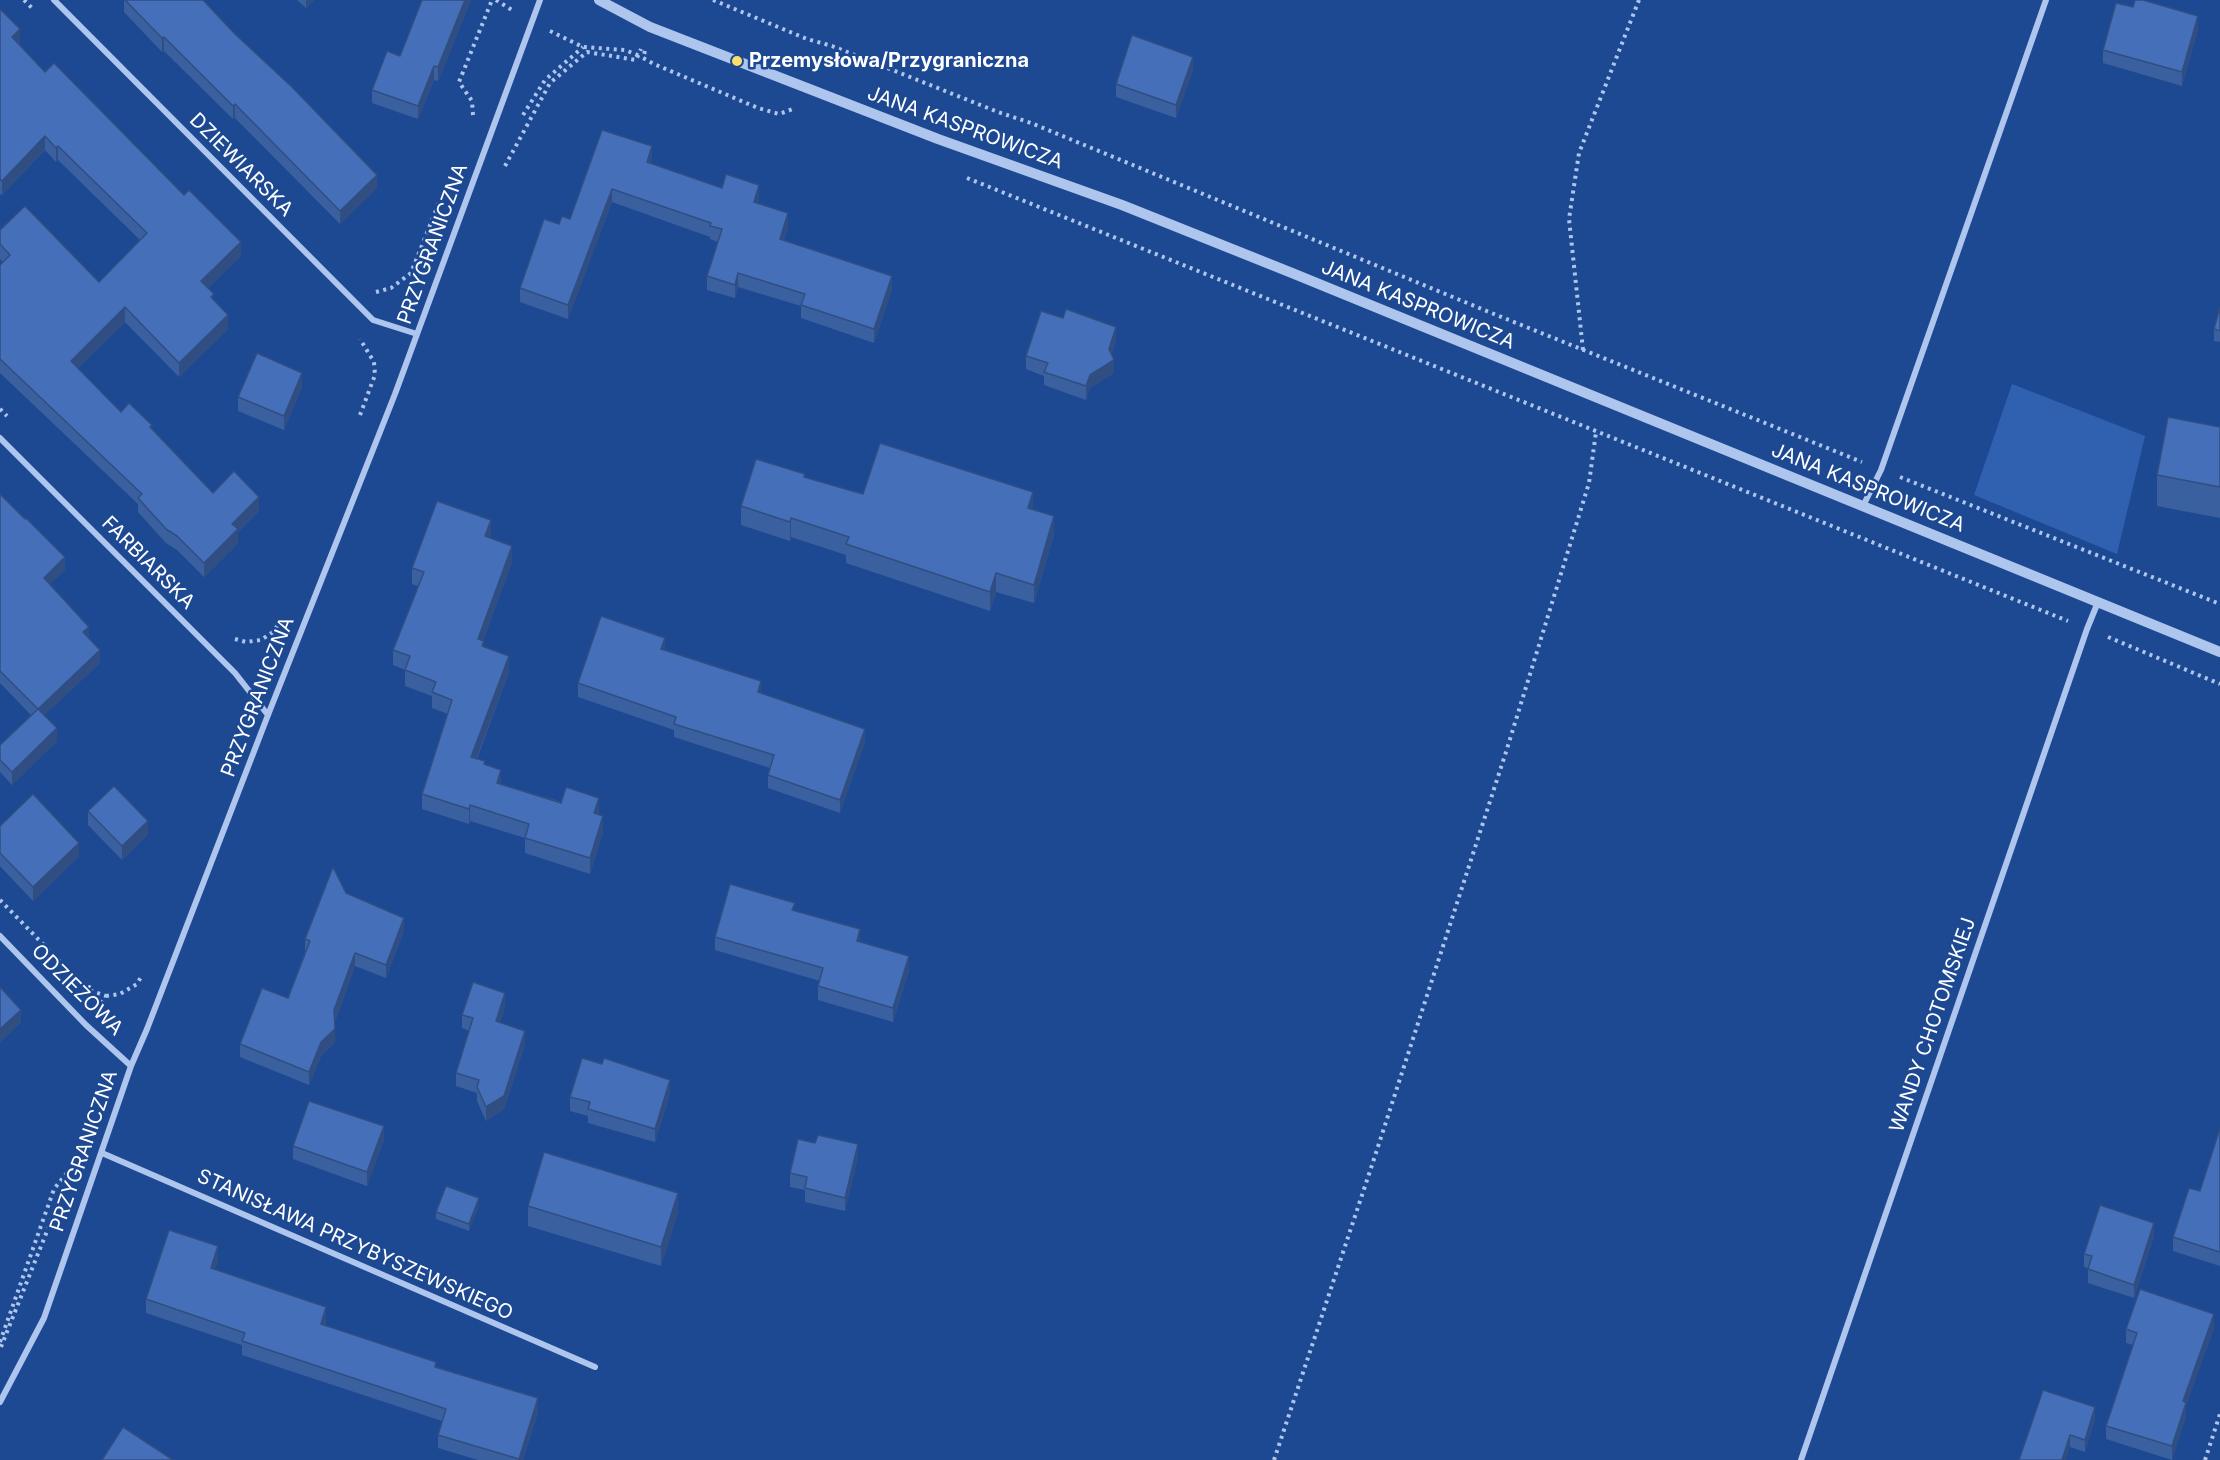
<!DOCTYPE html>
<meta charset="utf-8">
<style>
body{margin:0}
canvas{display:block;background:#1d4892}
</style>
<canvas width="2220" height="1460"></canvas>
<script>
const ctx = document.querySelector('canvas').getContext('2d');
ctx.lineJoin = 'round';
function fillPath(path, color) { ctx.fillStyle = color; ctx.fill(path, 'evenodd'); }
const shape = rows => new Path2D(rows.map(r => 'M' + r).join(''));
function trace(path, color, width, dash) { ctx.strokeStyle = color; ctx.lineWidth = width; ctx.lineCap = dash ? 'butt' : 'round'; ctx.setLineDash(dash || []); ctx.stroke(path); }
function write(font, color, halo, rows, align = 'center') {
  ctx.font = font + ' Inter,sans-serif'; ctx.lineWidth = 5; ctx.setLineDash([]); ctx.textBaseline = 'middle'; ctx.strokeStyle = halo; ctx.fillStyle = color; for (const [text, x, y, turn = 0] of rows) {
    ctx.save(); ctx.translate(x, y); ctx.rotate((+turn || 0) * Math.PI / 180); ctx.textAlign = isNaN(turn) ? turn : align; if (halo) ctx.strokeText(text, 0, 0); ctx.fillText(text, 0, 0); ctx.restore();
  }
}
fillPath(shape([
 [2012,384,2145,436,2117,554,1974,495]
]), '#3060b0');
trace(shape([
 [24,0,34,10],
 [496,0,512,10],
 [713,0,807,39,832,46,998,112,1031,123,1489,312,1862,462],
 [550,31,583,47,625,50,640,56],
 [645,51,643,58,654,64,758,108,779,114,793,109],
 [473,115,472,101,459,82,492,0],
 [523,115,545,80,583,47],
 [505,166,550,83,587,52,636,60,641,49],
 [967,178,2068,621],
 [376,292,391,288,411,273,440,200],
 [1583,350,1569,219,1579,153,1639,0],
 [0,409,7,416],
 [360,415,375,375,374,362,360,339],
 [1900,477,2220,604],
 [2108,637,2220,684],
 [235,639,246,642,261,640,273,632,278,625],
 [0,900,79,981,92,991,106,996,99,1006],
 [106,996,120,994,137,984,141,977],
 [0,1342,54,1189,70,1169],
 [1,1347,55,1211],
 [1274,1460,1373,1162,1506,752,1589,483,1596,432],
 [2205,1460,2220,1414]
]), '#aec6ee', 4, [3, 4.5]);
trace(shape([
 [54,0,373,320,417,334],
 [0,438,235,673,268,715],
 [1863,506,1881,470,2046,0],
 [0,936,86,1025,131,1066],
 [102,1153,595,1367],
 [0,1402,44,1318,131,1066,147,1029,268,715,395,394,540,0],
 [1801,1460,2087,629,2098,602]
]), '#aec6ee', 6);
trace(shape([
 [599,0,650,27,938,139,1122,205,1292,273,2220,652]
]), '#aec6ee', 10);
fillPath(shape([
 [124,0,203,0,377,188,340,224,235,118,233,119,164,51,162,52,124,12],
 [297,0,314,0,306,8],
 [422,0,471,0,438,81,434,80,418,119,372,103,372,90,400,56],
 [0,9,20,43,19,44,45,72,241,256,208,288,228,329,179,377,125,322,78,368,121,412,152,430,213,493,259,511,238,532,238,543,204,577,177,550,166,543,138,512,138,504,0,373,0,265,3,262,0,259,0,230,99,282,140,240,58,160,56,162,45,150,2,195,0,194],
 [2198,29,2182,86,2103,63,2103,50],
 [1193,70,1176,118,1116,97,1116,84],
 [652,160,651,163,722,188,759,199,758,203,788,227,784,240,892,289,874,343,801,318,801,306,738,287,735,298,707,290,707,276,718,242,710,239,710,237,612,202,568,319,520,302,520,288,559,224,570,219],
 [2220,307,2220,342,2214,341,2214,329],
 [1116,341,1111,354,1114,373,1090,388,1086,400,1044,385,1044,376,1026,369,1026,356],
 [302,387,284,430,238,411,238,397],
 [2220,427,2220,518,2157,506,2157,475],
 [805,478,863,494,1033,510,1054,535,1034,603,996,592,990,611,846,563,846,555,791,537,790,541,741,525,741,506],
 [0,494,65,570,50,584,89,639,100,663,44,715,57,741,12,785,0,772,0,745,31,715,0,683],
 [491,536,490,538,512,562,483,641,484,647,509,672,477,759,485,765,501,784,599,813,599,815,603,832,590,874,525,853,525,838,470,821,469,824,422,809,422,794,448,714,432,708,432,696,405,686,405,670,393,665,393,650,418,586,412,584,412,568],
 [665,651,761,693,865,742,840,813,768,788,768,775,770,768,674,737,674,730,578,697,578,683],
 [88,811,148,834,122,860,88,825],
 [0,826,79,856,33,901,0,866],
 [346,893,404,931,386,978,355,966,335,1021,335,1042,321,1056,309,1085,240,1057,240,1044,288,998,305,952,305,939],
 [795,911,860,942,909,970,893,1022,818,1000,818,986,820,981,715,950,715,937],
 [505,1007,500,1022,525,1044,504,1109,486,1121,477,1101,477,1093,456,1086,456,1073,469,1031,462,1028,462,1015],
 [670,1094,655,1142,588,1123,588,1116,570,1111,570,1097],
 [2220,1128,2220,1266,2173,1251,2173,1237,2200,1191],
 [384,1140,367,1186,293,1159,293,1146],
 [858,1157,845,1211,805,1202,805,1190,790,1187,790,1173],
 [479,1205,469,1231,436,1219,436,1212],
 [528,1206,678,1212,661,1266,528,1226],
 [2154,1236,2134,1298,2088,1283,2088,1268,2084,1267,2084,1254],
 [218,1260,215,1269,326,1320,325,1326,436,1367,538,1412,523,1460,478,1460,438,1448,438,1435,442,1421,242,1355,242,1345,146,1313,146,1299],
 [2214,1328,2186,1405,2186,1416,2172,1460,2106,1439,2106,1426,2133,1345,2126,1343,2126,1329],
 [2095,1419,2085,1452,2070,1447,2019,1460]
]), '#3b609f');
fillPath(shape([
 [306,0,314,0,306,8],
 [465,0,471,0,438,81,438,67],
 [2198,16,2198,29,2182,86,2182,72],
 [20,29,20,43,12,51,12,37],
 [164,37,164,51,162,52,162,38],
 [1193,57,1193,70,1176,118,1176,105],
 [434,66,434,80,418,119,418,106],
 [235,104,235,118,233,119,233,106],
 [45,136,45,150,2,195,2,181],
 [58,146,58,160,56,162,56,148],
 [652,146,652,160,647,175,647,162],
 [377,175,377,188,340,224,340,211],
 [759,185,759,199,754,216,754,202],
 [612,189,612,202,568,319,568,305],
 [788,213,788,227,780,253,780,239],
 [241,242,241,256,201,295,201,281],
 [738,273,738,287,735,298,735,285],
 [892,276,892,289,874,343,874,329],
 [125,307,125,322,71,375,71,361],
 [228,315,228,329,179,377,179,363],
 [1116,327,1116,341,1109,362,1109,349],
 [1114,360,1114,373,1090,388,1086,400,1086,386,1090,375],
 [302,373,302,387,284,430,284,416],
 [1033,492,1033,511,1028,508],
 [259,497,259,511,238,532,238,543,204,577,204,563,232,524],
 [1054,516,1054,535,1034,603,1034,585],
 [791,518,791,537,790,541,790,522],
 [491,520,491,536,485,552,485,536],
 [512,546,512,562,478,655,478,639],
 [65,557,65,570,44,590,44,578],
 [996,573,996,592,990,611,990,592],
 [89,627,89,639,83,632],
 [665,638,665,652,661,649],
 [100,650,100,663,38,721,38,709],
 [509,656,509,672,471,773,471,757],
 [761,681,761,694,758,692],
 [57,728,57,741,12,785,12,772],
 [865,729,865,742,840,813,840,800],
 [501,770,501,786,497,783],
 [599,798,599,813,594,829,594,813],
 [470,805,470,821,469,824,469,809],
 [603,816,603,832,590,874,590,858],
 [148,821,148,834,122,860,122,846],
 [79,843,79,856,33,901,33,887],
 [404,918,404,931,386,978,386,965],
 [860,929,860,943,857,941],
 [355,953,355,966,334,1023,334,1010],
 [909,956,909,970,893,1022,893,1008],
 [505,993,505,1007,496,1035,496,1021],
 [21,1010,21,1023,0,1043,0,1029],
 [335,1029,335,1042,321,1056,309,1085,309,1072,321,1042],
 [525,1031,525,1044,504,1109,486,1121,486,1107],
 [670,1080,670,1094,655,1142,655,1129],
 [384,1126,384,1140,367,1186,367,1172],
 [858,1144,858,1157,845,1211,845,1198],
 [678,1193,678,1212,661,1266,661,1247],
 [479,1198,479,1205,469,1231,469,1224],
 [2154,1223,2154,1236,2134,1298,2134,1285],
 [218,1246,218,1260,211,1281,211,1268],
 [326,1307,326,1320,321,1338,321,1324],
 [2214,1314,2214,1328,2186,1405,2186,1416,2172,1460,2172,1446,2183,1401],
 [538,1398,538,1412,523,1460,519,1460],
 [2095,1407,2095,1419,2085,1452,2085,1440],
 [2070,1435,2070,1447,2066,1460,2062,1460]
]), '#304e82');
const building = shape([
 [125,0,203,0,234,33,292,87,377,175,340,211,235,104,233,106,164,37,162,38,125,0],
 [422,0,465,0,438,67,434,66,418,106,372,90,387,51,400,56,422,0],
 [2135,0,2143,0,2198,16,2182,72,2103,50,2116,3,2133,7,2135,0],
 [0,9,20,29,12,37,45,72,54,63,184,195,189,190,241,242,201,281,214,294,211,297,228,315,179,363,125,307,71,361,121,412,129,403,152,425,150,427,213,493,234,471,259,497,232,524,238,529,204,563,177,536,166,529,138,498,142,494,0,359,0,265,10,255,0,244,0,230,25,206,99,282,147,233,58,146,56,148,45,136,2,181,0,179,0,9],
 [1132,35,1193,57,1176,105,1116,84,1132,35],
 [602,130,652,146,647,162,722,188,726,174,759,185,754,202,788,213,780,239,892,276,874,329,801,305,805,294,738,273,735,285,707,276,722,229,710,226,711,223,612,189,568,305,520,288,544,219,559,224,562,216,570,219,602,130],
 [2220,307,2220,331,2214,329,2220,307],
 [1066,309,1116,327,1109,349,1114,360,1090,375,1086,386,1044,372,1048,363,1026,356,1041,311,1063,318,1066,309],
 [257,353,302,373,284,416,238,397,257,353],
 [2168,417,2220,427,2220,487,2157,475,2168,417],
 [880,443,1033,492,1028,508,1054,516,1034,585,996,573,990,592,846,544,849,537,791,518,790,522,741,506,756,459,805,474,804,477,863,494,880,443],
 [0,494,25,519,26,518,65,557,44,578,89,627,83,632,100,650,38,709,57,728,12,772,0,760,0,745,38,709,0,671,0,494],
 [437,501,491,520,485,536,512,546,478,639,484,641,482,646,509,656,471,757,485,761,484,764,501,770,497,783,561,803,566,787,599,798,594,813,603,816,590,858,525,838,529,824,470,805,469,809,422,794,452,700,432,692,436,682,405,670,410,656,393,650,424,572,412,568,437,501],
 [601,616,665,638,661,649,761,681,758,692,865,729,840,800,768,775,774,755,674,724,676,717,578,683,601,616],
 [114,786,148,821,122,846,88,811,114,786],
 [33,794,79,843,33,887,0,853,0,826,33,794],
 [333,867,346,893,404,918,386,965,355,953,334,1010,335,1029,321,1042,309,1072,240,1044,262,988,288,998,310,941,305,939,333,867],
 [730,884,795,903,792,910,860,929,857,941,909,956,893,1008,818,986,823,968,715,937,730,884],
 [473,982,505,993,496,1021,525,1031,504,1096,486,1107,477,1087,479,1080,456,1073,473,1018,462,1015,473,982],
 [0,987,21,1010,0,1029,0,987],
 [582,1058,602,1064,604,1058,670,1080,655,1129,588,1109,590,1102,570,1097,582,1058],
 [309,1101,384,1126,367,1172,293,1146,309,1101],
 [2220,1128,2220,1252,2173,1237,2189,1188,2200,1191,2220,1128],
 [818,1135,858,1144,845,1198,805,1188,807,1177,790,1173,798,1139,815,1143,818,1135],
 [544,1152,678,1193,661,1247,528,1206,544,1152],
 [446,1186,479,1198,469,1224,436,1212,446,1186],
 [2100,1205,2154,1223,2134,1285,2088,1269,2092,1256,2084,1254,2100,1205],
 [169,1230,218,1246,211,1268,326,1307,321,1324,436,1362,435,1367,538,1398,519,1459,438,1435,446,1409,242,1341,245,1333,146,1299,169,1230],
 [2140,1289,2214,1314,2183,1401,2186,1403,2172,1446,2106,1426,2137,1333,2126,1329,2140,1289],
 [2043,1390,2095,1407,2085,1440,2070,1435,2062,1460,2019,1460,2043,1390],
 [123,1427,173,1460,102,1460,123,1427]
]);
fillPath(building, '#4570b9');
trace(building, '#304e82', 1.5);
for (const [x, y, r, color] of [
 [737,61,6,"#fede6d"]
]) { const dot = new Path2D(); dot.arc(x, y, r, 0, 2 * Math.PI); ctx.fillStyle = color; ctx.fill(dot); trace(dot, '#1d4892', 2); }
write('bold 20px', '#fff', '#1d4892', [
 ["Przemysłowa/Przygraniczna",749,61]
], 'left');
write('20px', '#fff', '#1d4892', [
 ["JANA KASPROWICZA",965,128,20],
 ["DZIEWIARSKA",241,165,45],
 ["PRZYGRANICZNA",433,244,-70],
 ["JANA KASPROWICZA",1418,305,22],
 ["JANA KASPROWICZA",1868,488,22],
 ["FARBIARSKA",148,563,45],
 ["PRZYGRANICZNA",258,697,-69],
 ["ODZIEŻOWA",77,990,45],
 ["WANDY CHOTOMSKIEJ",1933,1025,-71],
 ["PRZYGRANICZNA",84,1151,-71],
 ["STANISŁAWA PRZYBYSZEWSKIEGO",355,1245,24]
]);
</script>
